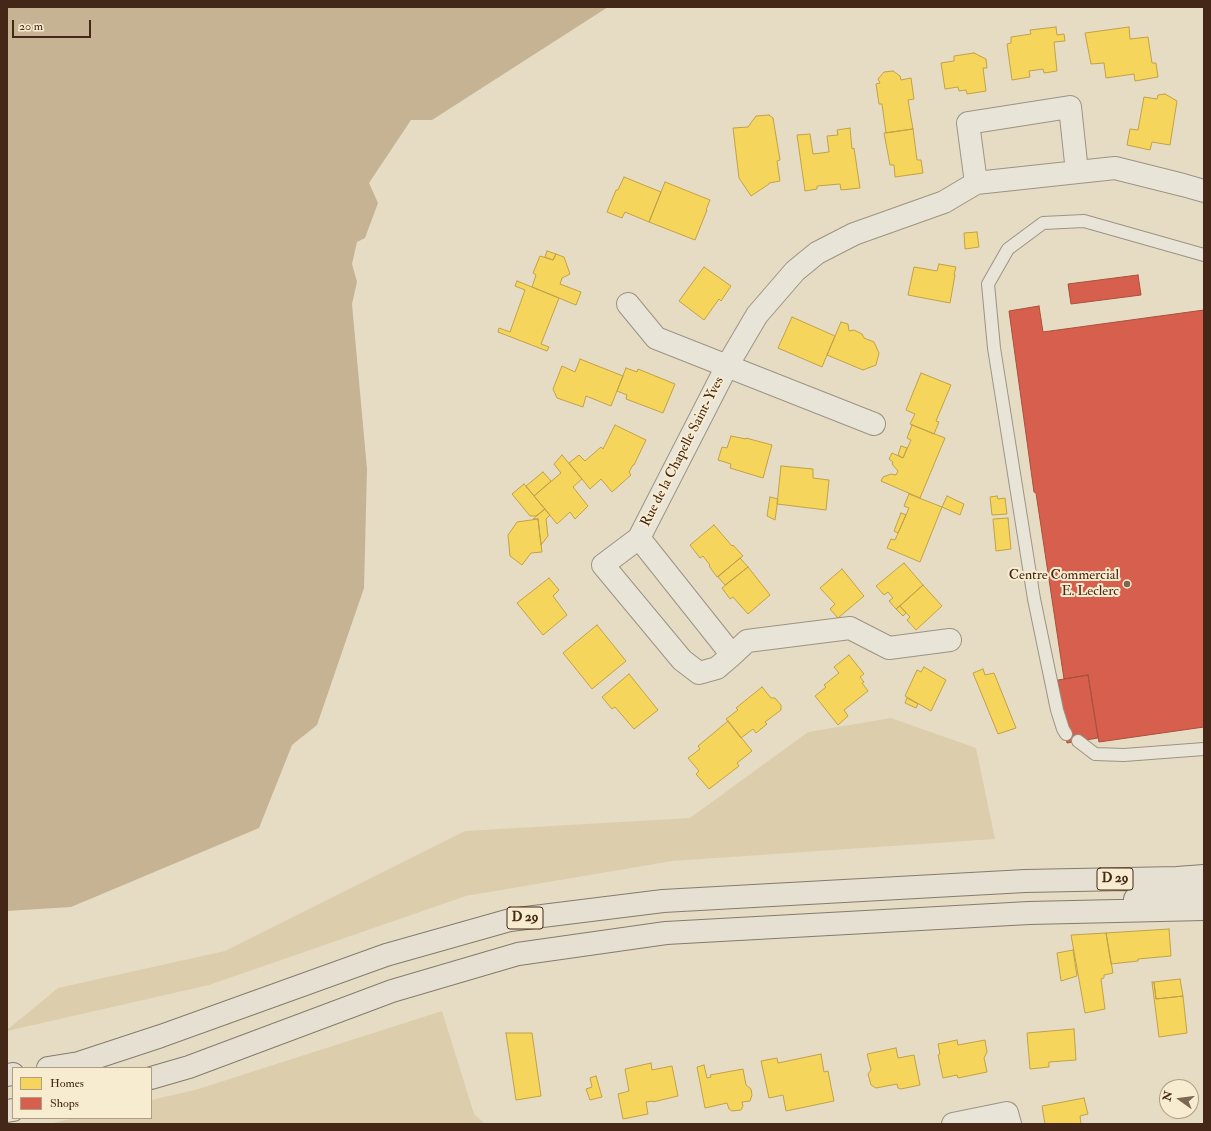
<!DOCTYPE html>
<style>
body{margin:0}
#map{position:relative;width:1211px;height:1131px;overflow:hidden;background:#e5dcc3;font-family:"IM FELL Double Pica",serif}
canvas{display:block}
.frame{position:absolute;inset:0;border:8px solid #452718;pointer-events:none}
.legend{position:absolute;left:12px;top:1067px;width:140px;height:52px;box-sizing:border-box;background:#f7eccf;border:1px solid #b09d86;margin:0;padding:5px 7px;list-style:none;font-size:12px;color:#452718}
.legend li{display:flex;align-items:center;gap:8px;height:20px}
.legend b{width:20px;border:1px solid #b09d86}
.north{position:absolute;left:1159px;top:1079px;width:40px;height:40px;box-sizing:border-box;background:#f7eccf;border:1px solid #b09d86;border-radius:50%;rotate:284deg;font-size:11px;font-weight:700;line-height:16px;text-align:center;color:#452718}
.north::after{content:'';display:block;margin:auto;width:14px;height:18px;background:#7d6654;clip-path:polygon(50% 0,100% 100%,50% 72%,0 100%)}
.scale{position:absolute;left:12px;top:20px;width:79px;height:18px;box-sizing:border-box;border:2px solid #452718;border-top:0;padding-left:5px;font-size:12px;line-height:14px;white-space:nowrap;color:#452718;-webkit-text-stroke:3px #f7eccf;paint-order:stroke}
</style>
<div id="map">
<canvas width="1211" height="1131"></canvas>
<div class="frame"></div>
<ul class="legend">
<li><b style="height:11px;background:#f6d55c"></b>Homes</li>
<li><b style="height:11px;background:#d6604d"></b>Shops</li>
</ul>
<div class="north">N</div>
<div class="scale">20 m</div>
</div>
<script>
const ctx = document.querySelector('canvas').getContext('2d');
ctx.lineJoin = 'round';
function fillPath(path, color) { ctx.fillStyle = color; ctx.fill(path, 'evenodd'); }
const shape = rows => new Path2D(rows.map(r => 'M' + r).join(''));
function trace(path, color, width, dash) { ctx.strokeStyle = color; ctx.lineWidth = width; ctx.lineCap = dash ? 'butt' : 'round'; ctx.setLineDash(dash || []); ctx.stroke(path); }
function write(font, color, halo, rows, align = 'center') {
  ctx.font = font + ' "IM FELL Double Pica",serif'; ctx.lineWidth = 4; ctx.setLineDash([]); ctx.textBaseline = 'middle'; ctx.strokeStyle = halo; ctx.fillStyle = color; for (const [text, x, y, turn = 0] of rows) {
    ctx.save(); ctx.translate(x, y); ctx.rotate((+turn || 0) * Math.PI / 180); ctx.textAlign = isNaN(turn) ? turn : align; if (halo) ctx.strokeText(text, 0, 0); ctx.fillText(text, 0, 0); ctx.restore();
  }
}
fillPath(shape([
 [891,718,976,748,995,839,672,861,466,896,209,985,7,1031,7,1030,58,988,225,951,465,831,690,818,808,732],
 [442,1011,474,1114,485,1124,49,1124,74,1118,151,1118,151,1100,195,1090]
]), '#dcceac');
fillPath(shape([
 [7,7,608,7,432,120,411,120,369,183,378,203,365,238,357,242,352,264,357,282,352,304,367,469,364,588,317,725,292,745,259,828,71,907,7,911]
]), '#c6b394');
const homes = shape([
 [1056,27,1057,35,1064,34,1065,41,1054,42,1057,71,1044,73,1043,69,1029,71,1030,77,1012,80,1007,44,1011,43,1011,37,1031,34,1030,30,1056,27],
 [1129,27,1130,39,1148,37,1152,63,1156,63,1158,77,1135,81,1134,74,1106,78,1104,63,1091,64,1085,33,1129,27],
 [974,53,986,59,987,68,983,68,986,91,967,94,966,90,959,91,958,87,945,89,941,63,954,61,954,56,974,53],
 [893,71,900,76,901,80,911,78,914,99,908,100,913,129,886,133,882,104,879,104,876,84,880,83,878,79,884,72,893,71],
 [1165,94,1177,101,1170,145,1152,142,1150,150,1127,145,1130,129,1138,130,1144,97,1157,99,1158,95,1165,94],
 [769,115,773,118,780,160,777,161,780,181,769,183,769,184,751,196,739,178,733,128,748,127,756,116,769,115],
 [850,128,852,149,854,148,860,188,841,190,840,184,817,186,817,189,805,191,797,135,810,134,813,154,829,152,827,136,838,135,837,130,850,128],
 [913,129,917,160,921,160,923,173,895,177,894,165,890,165,884,133,913,129],
 [624,177,661,192,649,222,625,212,622,218,607,212,616,190,618,190,624,177],
 [665,182,710,200,706,210,707,210,695,240,649,222,665,182],
 [977,232,979,247,965,249,964,233,977,232],
 [547,251,556,254,553,260,545,257,547,251],
 [556,254,564,257,570,274,562,278,560,284,581,292,576,305,532,287,536,275,533,273,540,256,553,260,556,254],
 [939,264,956,267,954,275,955,275,950,303,908,295,914,267,937,271,939,264],
 [704,267,731,286,721,301,719,299,704,320,679,301,704,267],
 [517,281,559,298,541,344,549,347,547,351,498,332,499,328,510,332,525,290,515,286,517,281],
 [792,317,835,336,822,367,778,348,792,317],
 [841,322,848,324,849,331,854,330,862,334,864,338,874,342,879,353,876,365,863,370,827,355,841,322],
 [580,359,623,376,611,406,586,396,583,407,557,398,553,389,562,366,575,372,580,359],
 [626,368,637,372,638,369,675,384,663,413,626,399,627,395,617,391,626,368],
 [921,373,951,385,936,421,939,422,934,434,910,424,915,414,906,410,921,373],
 [615,425,646,440,634,465,633,465,629,472,631,475,612,492,601,479,590,489,569,463,579,455,585,461,601,447,603,449,615,425],
 [912,425,945,438,920,498,881,481,883,477,891,474,896,475,898,471,892,464,893,462,889,459,892,453,903,458,911,440,907,438,912,425],
 [731,436,746,439,746,438,772,445,763,478,730,468,731,464,718,460,722,447,727,448,731,436],
 [901,446,907,448,903,458,898,455,901,446],
 [562,455,582,479,573,487,588,506,575,519,570,512,557,524,534,496,561,473,554,464,562,455],
 [781,466,813,469,813,478,829,480,826,510,777,504,781,466],
 [543,472,551,481,534,496,526,486,543,472],
 [524,484,545,509,536,516,530,516,512,494,524,484],
 [909,494,942,507,920,562,887,548,891,539,895,540,909,508,904,506,909,494],
 [947,496,964,504,960,515,942,507,947,496],
 [997,496,998,499,1005,498,1007,514,992,515,990,497,997,496],
 [770,497,778,499,775,520,767,516,770,497],
 [545,509,550,515,546,519,548,536,541,545,538,519,533,519,545,509],
 [901,513,906,515,898,533,894,531,901,513],
 [1008,518,1011,549,996,551,993,519,1008,518],
 [538,519,542,552,531,553,522,565,510,556,508,535,517,522,538,519],
 [714,525,732,546,733,545,743,556,717,577,709,566,710,565,703,556,700,558,690,545,714,525],
 [740,558,748,567,725,585,718,577,740,558],
 [904,563,923,585,896,609,889,601,893,598,888,592,884,595,876,586,904,563],
 [748,567,770,595,748,614,733,597,730,599,722,588,748,567],
 [842,569,864,596,838,618,830,609,835,604,820,588,842,569],
 [549,578,559,590,553,596,567,615,543,635,517,603,549,578],
 [923,585,942,606,916,630,907,620,910,617,900,606,923,585],
 [900,606,906,613,903,616,896,609,900,606],
 [597,625,626,661,592,689,563,653,597,625],
 [849,655,864,674,860,677,864,682,862,683,868,691,844,710,848,716,838,725,815,696,826,687,824,685,839,673,834,667,849,655],
 [924,667,946,680,931,711,905,696,917,670,921,672,924,667],
 [983,669,985,675,994,673,1016,728,998,734,973,673,983,669],
 [629,674,658,710,634,729,615,707,612,709,602,697,629,674],
 [762,687,771,698,775,698,781,705,781,710,765,722,767,724,756,733,753,729,741,738,726,719,738,710,736,708,762,687],
 [907,698,918,704,916,708,905,703,907,698],
 [728,721,752,751,737,763,739,766,709,789,696,774,699,771,688,758,700,749,698,746,728,721],
 [1169,929,1171,956,1138,959,1138,961,1111,964,1106,933,1169,929],
 [1106,933,1113,973,1104,975,1104,978,1101,979,1105,1009,1085,1013,1071,935,1106,933],
 [1073,950,1077,976,1061,981,1057,953,1073,950],
 [1180,979,1183,996,1156,999,1154,982,1180,979],
 [1152,982,1154,982,1156,999,1183,996,1187,1033,1159,1037,1152,982],
 [1074,1029,1076,1060,1049,1062,1049,1067,1030,1069,1027,1033,1074,1029],
 [506,1033,532,1033,541,1096,516,1100,506,1033],
 [957,1040,958,1045,985,1040,987,1052,984,1058,987,1072,958,1078,957,1075,943,1078,938,1055,940,1054,938,1044,957,1040],
 [896,1048,898,1058,914,1055,920,1085,901,1089,898,1088,897,1084,876,1088,871,1085,868,1074,871,1070,867,1054,896,1048],
 [821,1054,824,1072,828,1071,834,1101,786,1111,783,1095,769,1098,761,1061,777,1058,778,1063,821,1054],
 [651,1063,652,1070,672,1066,678,1096,653,1102,653,1101,646,1102,648,1114,623,1119,618,1094,629,1091,625,1069,651,1063],
 [704,1065,707,1078,711,1077,710,1075,743,1069,746,1085,751,1089,752,1095,750,1101,742,1102,743,1106,741,1110,732,1111,729,1109,727,1103,705,1108,697,1067,704,1065],
 [596,1076,602,1097,590,1100,586,1089,592,1087,590,1078,596,1076],
 [1193,1086,1195,1104,1191,1104,1191,1087,1182,1087,1193,1086],
 [1084,1098,1088,1114,1080,1116,1081,1124,1045,1124,1042,1106,1084,1098]
]);
fillPath(homes, '#f6d55c');
trace(homes, '#c1a148', 1);
const shops = shape([
 [1138,275,1141,295,1071,304,1068,284,1138,275],
 [1039,306,1043,332,1204,310,1204,727,1099,742,1088,675,1064,679,1036,493,1034,492,1009,311,1039,306],
 [1088,675,1098,738,1067,743,1058,680,1088,675]
]);
fillPath(shops, '#d6604d');
trace(shops, '#aa4f3d', 1);
const service = shape([
 [1066,734,1063,729,1057,710,1034,599,994,348,988,284,1008,249,1043,223,1084,221,1204,255],
 [1078,741,1095,754,1124,755,1204,749]
]);
const minor = shape([
 [976,183,968,123,1070,107,1077,172],
 [628,304,656,338,874,424],
 [639,538,603,565,682,660,699,673,717,668,732,655],
 [950,640,889,648,850,628,747,641,732,655,639,538,727,366,757,315,795,271,817,253,854,234,944,202,976,183,1115,168,1183,185,1204,191],
 [953,1124,1007,1113,1010,1124]
]);
const primary = shape([
 [1135,899,1179,894,1204,892],
 [48,1068,79,1063,161,1036,386,955,510,920,663,901,1025,881,1177,878,1204,876],
 [7,1075,13,1074],
 [151,1078,189,1067,392,991,518,954,666,933,1029,913,1204,909],
 [7,1111,13,1110]
]);
trace(service, '#9c9383', 14);
trace(minor, '#9c9383', 24);
trace(primary, '#857b6d', 24);
trace(service, '#e9e4d8', 12);
trace(minor, '#e9e4d8', 22);
trace(primary, '#e5e0d2', 22);
for (const [x, y, r, color] of [
 [1127,584,4,"#7d6654"]
]) { const dot = new Path2D(); dot.arc(x, y, r, 0, 2 * Math.PI); ctx.fillStyle = color; ctx.fill(dot); trace(dot, '#f7eccf', 1.5); }
for (const [x, y, w] of [
 [1115,879,36],
 [525,918,36]
]) { const box = new Path2D(); box.roundRect(x - w / 2, y - 11, w, 22, 3); ctx.fillStyle = '#f7eccf'; ctx.fill(box); trace(box, '#452718', 1); }
write('bold 13px', '#452718', null, [
 ["D 29",1115,879],
 ["D 29",525,918]
]);
write('14px', '#452718', '#f7eccf', [
 ["Rue de la Chapelle Saint-Yves",683,452,-63]
]);
write('14px', '#452718', '#f7eccf', [
 ["Centre Commercial",1119,576],
 ["E. Leclerc",1119,592]
], 'right');
</script>
